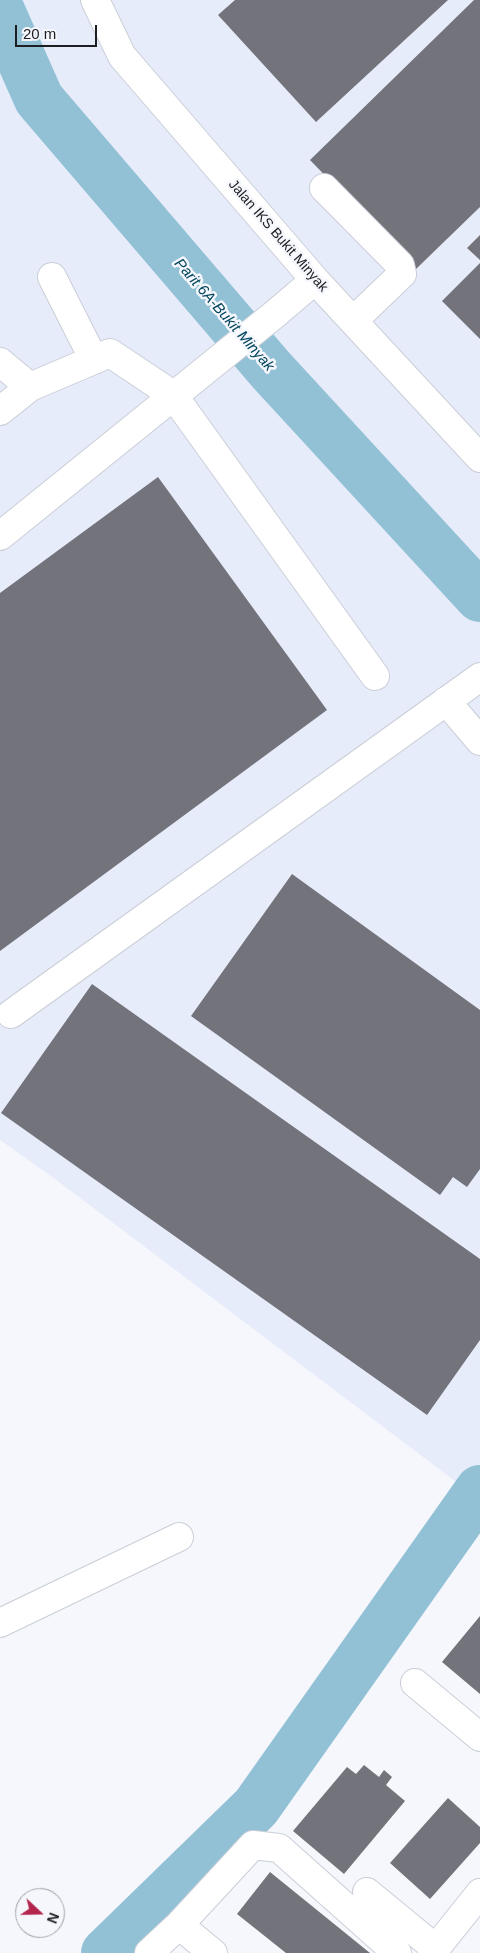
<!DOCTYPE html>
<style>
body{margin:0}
#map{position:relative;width:480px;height:1953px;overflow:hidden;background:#f5f7fd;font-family:Helvetica,sans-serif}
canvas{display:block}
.north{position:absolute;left:15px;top:1888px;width:50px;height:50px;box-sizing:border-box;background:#f5f7fd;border:1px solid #9ea0a5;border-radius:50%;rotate:111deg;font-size:14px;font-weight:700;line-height:20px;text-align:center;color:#1c1e21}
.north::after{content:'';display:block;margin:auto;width:18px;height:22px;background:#b5244d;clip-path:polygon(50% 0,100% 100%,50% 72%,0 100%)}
.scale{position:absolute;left:15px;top:25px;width:82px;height:22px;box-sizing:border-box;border:2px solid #1c1e21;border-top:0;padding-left:6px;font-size:15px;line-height:18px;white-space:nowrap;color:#1c1e21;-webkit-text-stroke:4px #f5f7fd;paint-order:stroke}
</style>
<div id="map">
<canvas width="480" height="1953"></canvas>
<div class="north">N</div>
<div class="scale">20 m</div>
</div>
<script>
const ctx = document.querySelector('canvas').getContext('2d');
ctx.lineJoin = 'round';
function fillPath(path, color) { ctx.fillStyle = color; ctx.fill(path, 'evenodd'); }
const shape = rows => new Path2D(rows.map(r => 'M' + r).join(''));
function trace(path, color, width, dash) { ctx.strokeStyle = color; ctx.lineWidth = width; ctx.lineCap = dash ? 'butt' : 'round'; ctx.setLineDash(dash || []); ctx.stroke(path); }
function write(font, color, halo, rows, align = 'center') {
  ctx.font = font + ' Helvetica,sans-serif'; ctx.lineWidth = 5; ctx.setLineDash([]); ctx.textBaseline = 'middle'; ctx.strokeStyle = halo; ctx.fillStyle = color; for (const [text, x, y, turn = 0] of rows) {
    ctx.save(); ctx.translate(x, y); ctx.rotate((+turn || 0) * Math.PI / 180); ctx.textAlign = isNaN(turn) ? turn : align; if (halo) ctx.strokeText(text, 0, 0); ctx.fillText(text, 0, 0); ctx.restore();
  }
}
fillPath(shape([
 [0,0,480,0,480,1500,55,1179,0,1140]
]), '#e7ecfa');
trace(shape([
 [0,11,39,99,271,370,480,597],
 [106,1953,256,1807,480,1490]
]), '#92c1d6', 50);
fillPath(shape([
 [235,0,448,0,316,122,218,15],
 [474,0,480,0,480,207,416,269,310,160],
 [480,235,480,260,467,248],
 [480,263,480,339,442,301],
 [158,477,327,710,0,951,0,593],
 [292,874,480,1010,480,1169,467,1187,453,1177,440,1195,191,1016],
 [92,984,480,1259,480,1340,427,1415,1,1113],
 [480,1616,480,1694,442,1662],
 [364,1765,379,1777,384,1770,392,1777,386,1785,405,1801,344,1874,293,1831,347,1767,356,1774],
 [448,1798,480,1827,480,1843,430,1899,390,1863],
 [270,1872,370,1953,286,1953,237,1914]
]), '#73737c');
const minor = shape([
 [95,0,122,56,315,280,480,458],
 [324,188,400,265,402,274,353,321],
 [52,277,94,360],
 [0,362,30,387],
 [0,411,30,387,110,353,173,395,375,676],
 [0,536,275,314,315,280],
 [446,701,480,741],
 [11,1014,480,677],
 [0,1623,179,1537],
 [415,1683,480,1737],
 [367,1892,435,1948],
 [179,1925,213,1953],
 [149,1953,179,1925,253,1845,279,1848,397,1953],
 [432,1953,480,1893]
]);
trace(minor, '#caced7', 30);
trace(minor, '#fff', 28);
write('14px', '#1c1e21', '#f5f7fd', [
 ["Jalan IKS Bukit Minyak",278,236,49]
]);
write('italic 15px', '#03465d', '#f5f7fd', [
 ["Parit 6A-Bukit Minyak",224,315,49]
]);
</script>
